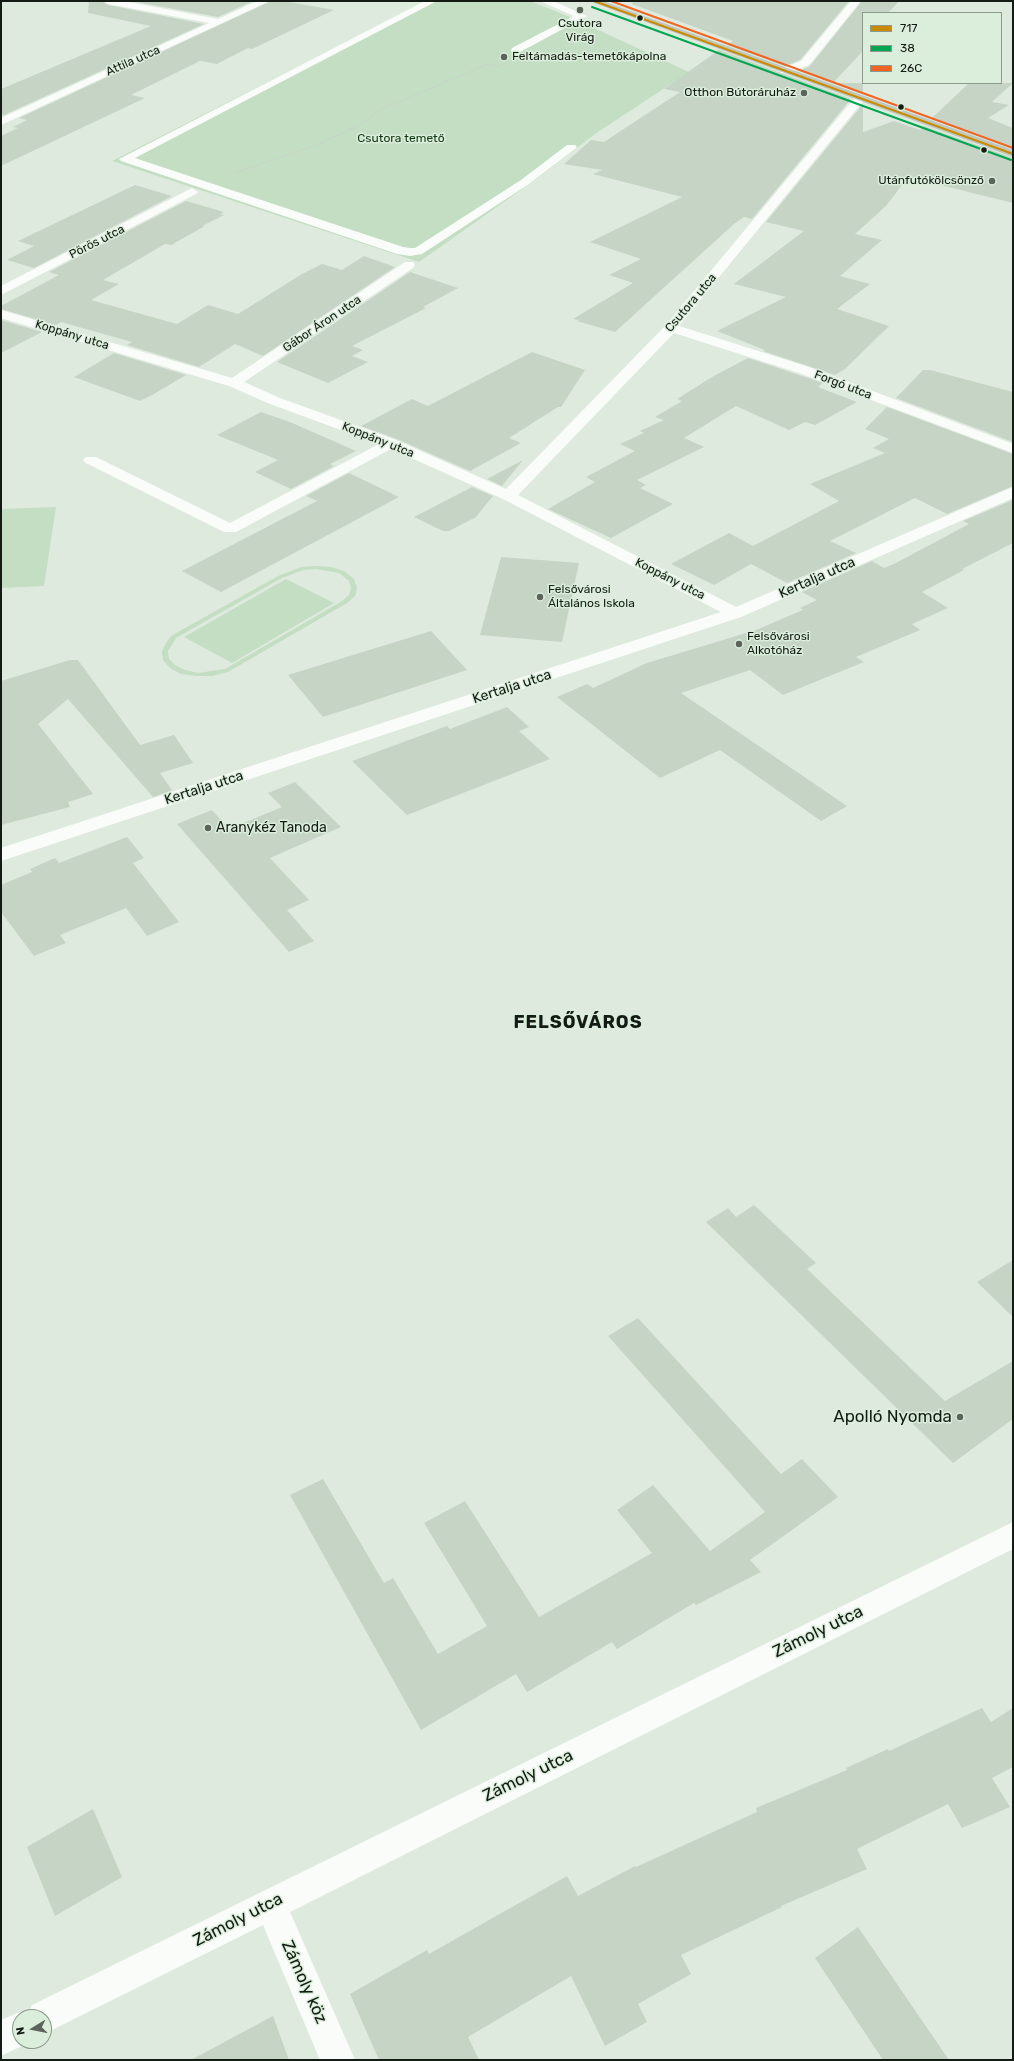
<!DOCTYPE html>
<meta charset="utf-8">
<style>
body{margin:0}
#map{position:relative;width:1014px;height:2061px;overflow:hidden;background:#dfeadf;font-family:Rubik,sans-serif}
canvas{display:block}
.frame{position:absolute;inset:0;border:2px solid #141b14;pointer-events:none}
.legend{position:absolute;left:862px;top:12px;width:140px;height:72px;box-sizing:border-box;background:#dbeedb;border:1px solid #8b9a8b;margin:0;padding:5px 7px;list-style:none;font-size:12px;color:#141b14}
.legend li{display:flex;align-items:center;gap:8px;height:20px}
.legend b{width:20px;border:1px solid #8b9a8b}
.north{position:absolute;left:12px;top:2009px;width:40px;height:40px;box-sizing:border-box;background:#dbeedb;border:1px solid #8b9a8b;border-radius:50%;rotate:260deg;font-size:11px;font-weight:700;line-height:16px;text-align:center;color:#141b14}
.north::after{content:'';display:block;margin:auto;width:14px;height:18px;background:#5b635b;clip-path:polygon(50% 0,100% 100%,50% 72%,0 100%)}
</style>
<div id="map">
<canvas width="1014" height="2061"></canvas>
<div class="frame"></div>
<ul class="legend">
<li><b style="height:5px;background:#ca8a04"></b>717</li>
<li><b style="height:5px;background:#00a651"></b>38</li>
<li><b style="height:5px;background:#f26522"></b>26C</li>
</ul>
<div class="north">N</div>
</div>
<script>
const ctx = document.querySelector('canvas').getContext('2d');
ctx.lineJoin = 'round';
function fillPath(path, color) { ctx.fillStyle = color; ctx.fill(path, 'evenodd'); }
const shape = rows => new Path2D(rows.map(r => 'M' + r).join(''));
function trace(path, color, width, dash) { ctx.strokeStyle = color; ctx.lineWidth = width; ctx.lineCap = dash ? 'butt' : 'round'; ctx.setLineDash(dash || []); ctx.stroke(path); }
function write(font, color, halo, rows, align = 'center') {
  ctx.font = font + ' Rubik,sans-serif'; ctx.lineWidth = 3; ctx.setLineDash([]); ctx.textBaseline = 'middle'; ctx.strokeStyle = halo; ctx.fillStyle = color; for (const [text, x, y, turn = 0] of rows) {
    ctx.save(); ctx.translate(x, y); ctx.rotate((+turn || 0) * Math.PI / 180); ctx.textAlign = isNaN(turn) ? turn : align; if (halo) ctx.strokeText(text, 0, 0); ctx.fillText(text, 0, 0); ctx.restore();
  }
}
fillPath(shape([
 [427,1,530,1,575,19,689,72,595,134,535,180,419,262,112,161],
 [56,507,44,586,1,588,1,509],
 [316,566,331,567,344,571,354,579,357,588,355,596,347,603,228,672,212,676,196,676,181,674,170,668,163,660,162,651,166,643,171,636,278,576,301,567],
 [316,569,339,573,349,581,351,588,349,595,342,601,225,669,198,673,185,670,175,665,169,659,168,651,176,638,282,578,303,570],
 [286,579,334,603,232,663,184,637]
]), '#c3dec3');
fillPath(shape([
 [89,1,102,1,108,5,204,24,4,115,1,114,1,89,151,26,88,13],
 [131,1,253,1,218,17],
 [271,1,284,1,334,10,252,49,248,48,217,64,200,61,131,95,145,98,1,166,1,136,18,128,13,127,27,120,19,118],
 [633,1,849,1,800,60,785,66,727,45,733,41,632,4],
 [862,1,899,1,888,13,863,13,863,51,833,83,799,71,810,66],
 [719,50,851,99,752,219,744,217,734,224,615,332,577,321,579,320,573,319,633,283,609,275,641,259,590,242,682,197,593,174,602,170,564,164,591,140,604,142,680,92,664,89],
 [833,83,863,83,863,94],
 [969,83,1013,83,992,102,1009,105,988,118,1013,128,1013,148,931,119],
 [863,104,863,132,894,121,920,130,924,126,1013,158,1013,203,908,177,886,206,855,234,882,240,840,276,870,284,837,309,889,326,845,369,835,375,763,351,765,350,717,331,786,297,734,284,804,231,766,222],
 [135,185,172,196,34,268,7,260,34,246,18,241],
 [186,201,224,212,220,214,224,215,202,226,205,226,171,245,165,244,103,280,119,284,91,300,177,324,208,305,238,314,302,274,322,264,342,270,364,256,395,267,263,356,235,344,199,367,127,345,132,342,61,322,56,325,1,309,1,306,59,275,49,272],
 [410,272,458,288,423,307,426,308,352,346,363,350,352,356,368,362,328,383,277,362],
 [1,320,42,332,1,353],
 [532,352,585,370,561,407,558,407,509,438,521,443,470,471,397,439,361,426,412,399,428,406],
 [114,353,186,375,154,394,140,401,74,377],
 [748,358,823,383,818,387,857,402,815,425,805,422,789,430,736,406,684,438,704,447,637,480,646,485,640,488,673,504,611,538,548,509,595,482,586,477,635,451,620,444,644,433,640,431,664,420,655,417,682,401,677,399,712,377],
 [923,370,930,370,1013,392,1013,442,896,398],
 [887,407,1013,454,1013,486,947,514,915,498,830,541,856,553,787,583,751,564,714,585,671,564,729,533,753,546,839,501,810,484,885,453,873,448,889,439,865,429],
 [261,412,290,422,356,451,330,464,334,466,291,489,255,472,278,460,217,435],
 [523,460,502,486,487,479],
 [349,473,399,497,221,592,182,571,317,501,306,496],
 [472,487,493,496,476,517,449,531,443,531,414,517],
 [1013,500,1013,543,962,569,964,570,922,592,948,608,912,624,920,630,856,657,864,662,783,695,750,670,681,693,847,806,821,821,720,750,660,778,557,697,587,684,593,688,647,663,756,630,803,610,800,608,817,600,802,592,872,561,884,568,894,564,969,524,963,521],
 [501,557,579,563,562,642,480,635],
 [431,631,467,670,323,717,288,675],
 [70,660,78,660,140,745,174,735,193,763,160,773,172,790,153,797,68,699,38,724,93,794,68,802,70,807,1,825,1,681],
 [507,707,529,727,519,731,550,759,407,815,352,761,447,726,450,729],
 [295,782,341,827,270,858,309,900,287,910,314,941,289,952,177,824,212,810,229,829,282,807,268,793],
 [127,837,144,858,133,863,179,922,147,936,126,908,60,935,66,943,34,956,1,912,1,885,32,872,30,869,55,858,59,863],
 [754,1205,816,1263,807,1269,945,1401,1013,1361,1013,1419,953,1463,706,1222,728,1208,736,1217],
 [1013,1260,1013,1317,977,1282],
 [638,1318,781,1474,802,1459,838,1497,750,1560,761,1572,696,1605,694,1603,617,1649,612,1642,527,1692,516,1674,421,1730,290,1495,323,1479,384,1583,393,1578,438,1654,487,1626,424,1523,465,1501,539,1617,652,1553,617,1510,653,1485,710,1551,765,1512,608,1336],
 [982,1708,991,1722,1013,1708,1013,1767,992,1778,1010,1807,962,1828,948,1804,857,1849,867,1869,781,1906,782,1907,681,1955,691,1974,638,2004,647,2022,605,2046,571,1976,468,2037,479,2060,379,2060,350,1994,427,1950,429,1954,567,1876,578,1896,635,1866,636,1867,757,1812,756,1808,847,1770,846,1768,888,1749,889,1751],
 [93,1809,122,1877,55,1916,27,1847],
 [858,1927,949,2060,883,2060,815,1958],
 [273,2016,289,2060,191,2060]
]), '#c5d4c5');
trace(shape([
 [235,173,316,145,359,126,380,110,488,64,499,67,505,63]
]), '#cdd0cd', 1, [2, 1]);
fillPath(shape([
 [103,1,123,1,218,19,257,1,270,1,1,125,1,118,209,23,108,4,103,1],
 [425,1,437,1,135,158,403,247,410,248,415,248,521,180,567,145,575,145,577,147,575,149,529,184,422,254,410,256,397,254,121,161,119,159,425,1],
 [540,1,553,1,587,16,520,52,512,52,511,50,512,48,574,16,540,1],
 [851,1,861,1,809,65,789,73,781,73,780,71,781,69,801,61,851,1],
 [860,95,865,98,864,100,679,326,809,367,1013,444,1013,453,799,373,674,333,518,495,736,607,1008,489,1013,487,1013,498,741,617,1,861,1,848,721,612,503,499,391,449,236,532,224,532,86,463,83,460,86,457,96,457,230,523,379,444,270,404,229,386,1,318,1,310,232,378,405,262,413,262,415,265,413,268,244,382,280,398,396,440,506,489,666,325,856,96,860,95],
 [192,188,198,192,196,194,1,295,1,286,192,188],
 [1013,1522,1013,1549,290,1912,355,2060,320,2060,263,1925,44,2034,44,2017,20,2017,20,2041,32,2041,1,2056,1,2020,20,2012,28,2015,32,2005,1013,1522]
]), '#fafcfa');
fillPath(shape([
 [589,1,603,1,1013,150,1013,157,589,1]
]), '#bec8bf');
trace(shape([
 [594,1,1013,154]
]), '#ca8a04', 2);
trace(shape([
 [592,7,1011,160]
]), '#00a651', 2);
trace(shape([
 [611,1,1013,148]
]), '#f26522', 2);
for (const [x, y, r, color] of [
 [580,10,4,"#5b635b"],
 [640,18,3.5,"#141b14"],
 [504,57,4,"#5b635b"],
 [804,93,4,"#5b635b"],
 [901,107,3.5,"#141b14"],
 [984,150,3.5,"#141b14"],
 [992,181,4,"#5b635b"],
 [540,597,4,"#5b635b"],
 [739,644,4,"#5b635b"],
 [208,828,4,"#5b635b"],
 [960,1417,4,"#5b635b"]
]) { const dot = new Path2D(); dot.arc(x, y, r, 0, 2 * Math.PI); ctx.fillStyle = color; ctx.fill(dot); trace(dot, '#dbeedb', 1.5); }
write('12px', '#141b14', '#dbeedb', [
 ["Csutora",580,24,"center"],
 ["Virág",580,38,"center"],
 ["Feltámadás-temetőkápolna",512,57],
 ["Otthon Bútoráruház",796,93,"right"],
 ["Utánfutókölcsönző",984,181,"right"],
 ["Felsővárosi",548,590],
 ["Általános Iskola",548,604],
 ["Felsővárosi",747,637],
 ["Alkotóház",747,651]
], 'left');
write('12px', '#141b14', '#dbeedb', [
 ["Attila utca",133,61,-24],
 ["Pörös utca",97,242,-27],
 ["Csutora utca",691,303,-50],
 ["Gábor Áron utca",322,324,-34],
 ["Koppány utca",72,335,17],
 ["Forgó utca",843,385,21],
 ["Koppány utca",378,440,22],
 ["Koppány utca",670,579,27]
]);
write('12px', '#0b340f', '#dbeedb', [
 ["Csutora temető",401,139]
]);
write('14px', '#141b14', '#dbeedb', [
 ["Kertalja utca",817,578,-24],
 ["Kertalja utca",512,687,-18],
 ["Kertalja utca",204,788,-18]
]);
write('14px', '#141b14', '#dbeedb', [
 ["Aranykéz Tanoda",216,828]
], 'left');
write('17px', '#141b14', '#dbeedb', [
 ["Apolló Nyomda",952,1417]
], 'right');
write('17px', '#141b14', '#dbeedb', [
 ["Zámoly utca",818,1632,-26],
 ["Zámoly utca",528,1776,-26],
 ["Zámoly utca",238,1920,-27],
 ["Zámoly köz",304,1982,66]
]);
ctx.letterSpacing = '1px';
write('bold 18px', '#141b14', '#dbeedb', [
 ["FELSŐVÁROS",578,1023]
]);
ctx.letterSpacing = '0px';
</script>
